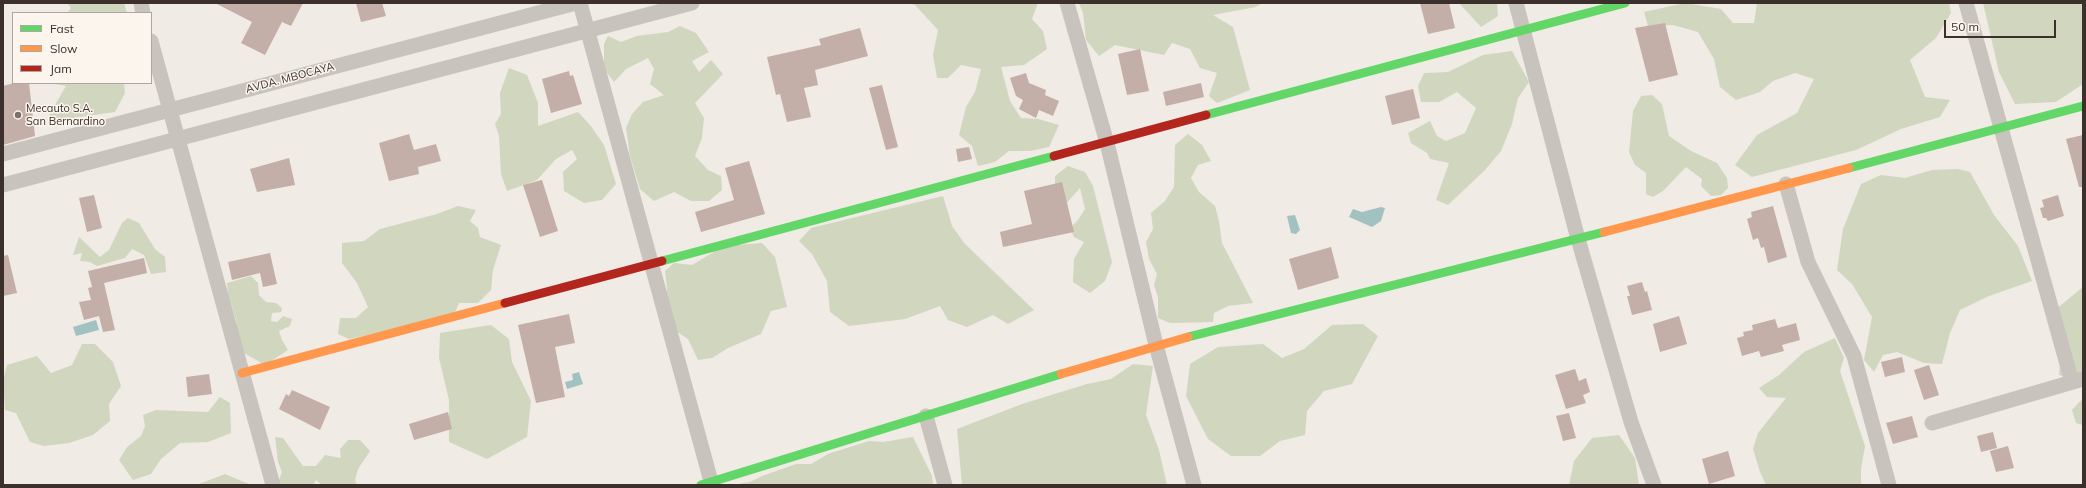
<!DOCTYPE html>
<style>
body{margin:0}
#map{position:relative;width:2086px;height:488px;overflow:hidden;background:#f0ebe5;font-family:Mulish,sans-serif}
canvas{display:block}
.frame{position:absolute;inset:0;border:4px solid #3b302b;pointer-events:none}
.legend{position:absolute;left:12px;top:12px;width:140px;height:72px;box-sizing:border-box;background:#fbf5ee;border:1px solid #aea6a0;margin:0;padding:5px 7px;list-style:none;font-size:12px;color:#3b302b}
.legend li{display:flex;align-items:center;gap:8px;height:20px}
.legend b{width:20px;border:1px solid #aea6a0}
.scale{position:absolute;left:1944px;top:20px;width:112px;height:18px;box-sizing:border-box;border:2px solid #3b302b;border-top:0;padding-left:5px;font-size:12px;line-height:14px;white-space:nowrap;color:#3b302b;-webkit-text-stroke:3px #fbf5ee;paint-order:stroke}
</style>
<div id="map">
<canvas width="2086" height="488"></canvas>
<div class="frame"></div>
<ul class="legend">
<li><b style="height:5px;background:#63d668"></b>Fast</li>
<li><b style="height:5px;background:#ff974d"></b>Slow</li>
<li><b style="height:5px;background:#b3261e"></b>Jam</li>
</ul>
<div class="scale">50 m</div>
</div>
<script>
const ctx = document.querySelector('canvas').getContext('2d');
ctx.lineJoin = 'round';
function fillPath(path, color) { ctx.fillStyle = color; ctx.fill(path, 'evenodd'); }
const shape = rows => new Path2D(rows.map(r => 'M' + r).join(''));
function trace(path, color, width, dash) { ctx.strokeStyle = color; ctx.lineWidth = width; ctx.lineCap = dash ? 'butt' : 'round'; ctx.setLineDash(dash || []); ctx.stroke(path); }
function write(font, color, halo, rows, align = 'center') {
  ctx.font = font + ' Mulish,sans-serif'; ctx.lineWidth = 3; ctx.setLineDash([]); ctx.textBaseline = 'middle'; ctx.strokeStyle = halo; ctx.fillStyle = color; for (const [text, x, y, turn = 0] of rows) {
    ctx.save(); ctx.translate(x, y); ctx.rotate((+turn || 0) * Math.PI / 180); ctx.textAlign = isNaN(turn) ? turn : align; if (halo) ctx.strokeText(text, 0, 0); ctx.fillText(text, 0, 0); ctx.restore();
  }
}
fillPath(shape([
 [67,3,124,3,127,13,67,13,71,8],
 [908,3,1038,3,1032,19,1043,31,1047,49,1024,65,1001,67,1010,101,1021,118,1038,119,1059,125,1049,147,1030,151,1009,151,995,162,978,166,972,146,959,135,966,107,975,92,981,69,961,65,948,78,937,78,933,55,938,30,915,5],
 [1079,3,1262,3,1256,7,1213,15,1233,27,1250,90,1217,103,1209,96,1217,73,1200,68,1190,49,1172,43,1164,55,1115,45,1099,56,1086,40,1083,13],
 [1459,3,1497,3,1498,16,1481,27],
 [1685,3,1721,9,1733,23,1754,23,1757,3,1949,3,1951,13,1936,38,1910,60,1925,97,1950,100,1940,117,1901,129,1856,150,1752,177,1735,165,1757,135,1797,113,1814,79,1795,73,1773,81,1760,92,1736,100,1720,87,1714,59,1698,32,1673,25,1648,26,1644,12],
 [1983,3,2083,3,2083,84,2056,102,2015,104,1999,72],
 [680,26,696,33,709,52,692,61,699,72,711,60,723,74,695,103,704,118,702,138,695,156,708,170,721,176,722,190,709,201,691,201,674,192,654,201,640,189,630,156,626,128,632,114,643,102,664,95,650,84,654,69,648,58,626,69,614,82,604,69,604,44,608,36,621,42,637,36,668,32],
 [1512,51,1529,82,1518,98,1512,124,1501,151,1485,170,1448,205,1436,200,1449,163,1430,159,1427,153,1411,143,1408,133,1430,121,1437,136,1446,141,1465,133,1476,108,1457,92,1439,102,1421,102,1418,86,1424,73,1448,72,1483,55],
 [509,68,527,75,538,103,538,126,578,112,591,126,604,145,616,184,602,200,584,203,564,191,563,172,577,159,572,150,556,159,537,180,507,191,501,174,499,136,495,124,501,114,500,93],
 [50,83,124,83,125,93,115,112,58,120,49,115,66,86],
 [1652,95,1662,104,1669,136,1691,151,1717,163,1727,178,1728,188,1721,195,1711,196,1701,186,1702,179,1686,167,1663,191,1653,197,1646,194,1646,173,1635,165,1629,152,1633,111,1641,96],
 [1188,134,1202,145,1211,161,1198,165,1191,178,1199,192,1215,206,1219,221,1222,243,1253,303,1228,306,1214,313,1213,322,1170,323,1158,318,1158,297,1154,285,1157,274,1149,259,1146,242,1153,229,1151,213,1165,201,1174,187,1175,145],
 [1068,166,1085,172,1093,186,1112,262,1105,281,1090,293,1073,282,1074,259,1084,242,1074,237,1070,228,1078,220,1085,209,1080,188,1064,206,1055,190,1055,176],
 [1958,169,1970,172,1994,215,2018,246,2032,281,1989,296,1960,310,1950,333,1942,364,1924,363,1897,352,1883,355,1874,372,1864,360,1872,317,1852,284,1837,270,1843,229,1861,184,1881,175,1905,178,1932,170],
 [943,196,952,226,965,244,1034,310,1008,324,993,315,967,327,948,320,940,306,905,319,849,326,830,312,827,281,812,254,799,241,811,228],
 [458,206,476,210,470,221,478,228,480,237,501,245,493,270,491,290,478,303,459,303,453,317,349,339,338,334,340,318,356,318,368,307,357,283,342,263,342,243,364,241,380,229,437,214],
 [128,218,139,223,155,249,165,257,166,272,151,274,144,255,132,249,125,258,97,266,90,262,80,261,82,253,73,255,79,237,100,257,109,250,122,223],
 [762,243,775,257,787,307,771,311,761,334,728,348,712,358,698,360,688,339,668,326,667,288,665,271,674,263,692,265,724,246],
 [251,276,258,283,259,295,266,302,276,303,282,308,281,312,272,313,271,321,277,322,283,316,292,319,290,326,279,331,282,340,288,350,265,365,244,353,238,336,236,320,228,294,227,283],
 [2083,287,2083,380,2082,380,2059,375,2062,340,2056,309],
 [1363,324,1378,336,1352,384,1324,391,1307,411,1305,435,1280,441,1260,456,1231,456,1208,439,1186,396,1190,364,1218,347,1263,344,1282,358,1304,349,1332,325],
 [491,325,509,339,512,362,531,401,527,437,487,459,449,442,449,400,439,358,440,333],
 [1835,338,1844,358,1840,371,1865,446,1861,469,1861,485,1766,485,1760,472,1753,449,1758,433,1786,398,1767,397,1759,388,1779,375,1804,352],
 [82,344,95,344,113,362,121,386,109,404,110,421,93,435,69,443,44,446,30,442,16,413,5,410,3,381,7,365,37,356,51,373,72,365],
 [1133,364,1153,366,1146,415,1159,450,1167,485,962,485,957,429,1022,404,1087,384,1111,379],
 [220,397,230,403,231,433,208,442,180,443,161,459,151,474,133,480,119,460,127,447,141,436,145,426,143,415,156,410,208,412],
 [2083,398,2083,425,2076,423,2072,410],
 [1619,435,1635,458,1639,485,1569,485,1574,461,1592,438],
 [275,437,283,438,303,466,316,466,325,455,341,458,340,449,348,440,360,440,370,451,358,469,355,480,357,485,322,485,316,480,313,485,277,485,282,472,278,462],
 [913,437,932,476,933,485,733,485,750,482,762,476,796,464,811,464,828,454,869,441,883,442],
 [225,474,251,485,172,485,199,484]
]), '#d1d6bf');
fillPath(shape([
 [1381,207,1385,208,1381,221,1372,227,1349,217,1353,209,1362,212],
 [1295,215,1300,230,1296,234,1291,233,1287,216],
 [96,320,99,330,76,336,73,327],
 [579,372,583,384,567,389,565,382,573,380,572,374]
]), '#a1c2c1');
fillPath(shape([
 [215,3,303,3,291,26,282,22,265,55,241,43,252,22],
 [356,3,382,3,386,16,361,22],
 [1420,3,1449,3,1455,28,1428,34],
 [1665,23,1678,75,1649,82,1635,28],
 [860,28,868,56,815,70,818,85,804,88,811,117,787,122,780,94,776,95,767,57,821,45,819,39],
 [1140,49,1149,91,1127,95,1118,54],
 [569,71,570,76,573,75,582,104,551,113,542,79],
 [1026,73,1029,83,1046,90,1045,95,1059,101,1053,116,1039,110,1036,118,1019,109,1023,100,1016,96,1010,78],
 [14,83,29,83,35,136,3,145,3,86],
 [1201,83,1204,97,1166,106,1163,92],
 [882,85,898,147,886,150,869,88],
 [1413,89,1420,118,1392,125,1385,96],
 [409,134,414,150,436,144,441,161,418,167,419,174,389,181,379,143],
 [2083,135,2083,187,2079,187,2066,139],
 [969,147,972,159,958,162,956,149],
 [289,158,295,185,257,192,250,169],
 [749,161,765,214,701,232,695,212,734,200,725,168],
 [542,180,558,231,540,237,523,185],
 [1062,182,1074,232,1003,247,1000,232,1032,224,1024,191],
 [94,195,102,228,87,232,79,198],
 [2058,195,2064,216,2048,221,2046,218,2043,218,2040,208,2044,207,2042,200],
 [1773,206,1787,257,1768,263,1764,247,1761,248,1758,238,1753,240,1747,219,1752,217,1751,212],
 [1331,247,1339,278,1298,290,1289,259],
 [270,253,277,284,263,287,260,273,232,280,228,262],
 [8,255,17,293,3,296,3,256],
 [144,258,147,273,104,283,115,330,103,332,99,316,84,320,79,302,91,300,88,288,92,287,88,271],
 [1642,282,1645,292,1647,291,1652,310,1632,315,1627,296,1630,296,1627,286],
 [569,314,575,343,555,347,565,397,536,403,518,325],
 [1679,316,1687,344,1660,352,1653,324],
 [1775,319,1778,328,1796,323,1800,340,1782,345,1784,351,1761,357,1759,351,1742,356,1737,338,1744,336,1743,332,1753,330,1752,325],
 [1902,357,1905,372,1885,377,1881,362],
 [1929,365,1939,395,1924,400,1914,370],
 [1575,369,1579,381,1586,378,1590,392,1583,395,1586,403,1566,409,1555,375],
 [209,374,212,394,188,397,186,377],
 [292,390,330,407,320,430,279,409,286,394,289,396],
 [448,412,452,429,414,440,409,424],
 [1569,413,1576,438,1563,441,1556,416],
 [1912,416,1918,437,1893,444,1886,423],
 [1993,432,1997,448,1981,452,1977,436],
 [2008,446,2014,468,1996,472,1990,451],
 [1728,451,1735,476,1709,484,1702,459]
]), '#c3afa7');
trace(shape([
 [141,3,143,13],
 [580,3,712,485],
 [1067,3,1107,143,1156,345,1194,485],
 [1516,3,1578,239,1631,422,1654,485],
 [1966,3,2072,382],
 [151,41,273,485],
 [3,154,576,3],
 [1786,184,1808,262,1854,356,1889,485],
 [3,185,692,3],
 [926,416,945,485],
 [1932,423,2083,379]
]), '#c9c3be', 15);
trace(shape([
 [1206,115,1625,3],
 [1849,168,2083,106],
 [662,261,1054,156],
 [1188,337,1604,232],
 [701,485,1061,374]
]), '#63d668', 9);
trace(shape([
 [1604,232,1849,168],
 [242,373,505,303],
 [1061,374,1188,337]
]), '#ff974d', 9);
trace(shape([
 [1054,156,1206,115],
 [505,303,662,261]
]), '#b3261e', 9);
for (const [x, y, r, color] of [
 [18,115,4,"#7a716c"]
]) { const dot = new Path2D(); dot.arc(x, y, r, 0, 2 * Math.PI); ctx.fillStyle = color; ctx.fill(dot); trace(dot, '#fbf5ee', 1.5); }
write('11px', '#3b302b', '#fbf5ee', [
 ["AVDA. MBOCAYA",290,78,-15]
]);
write('11px', '#3b302b', '#fbf5ee', [
 ["Mecauto S.A.",26,109],
 ["San Bernardino",26,122]
], 'left');
</script>
